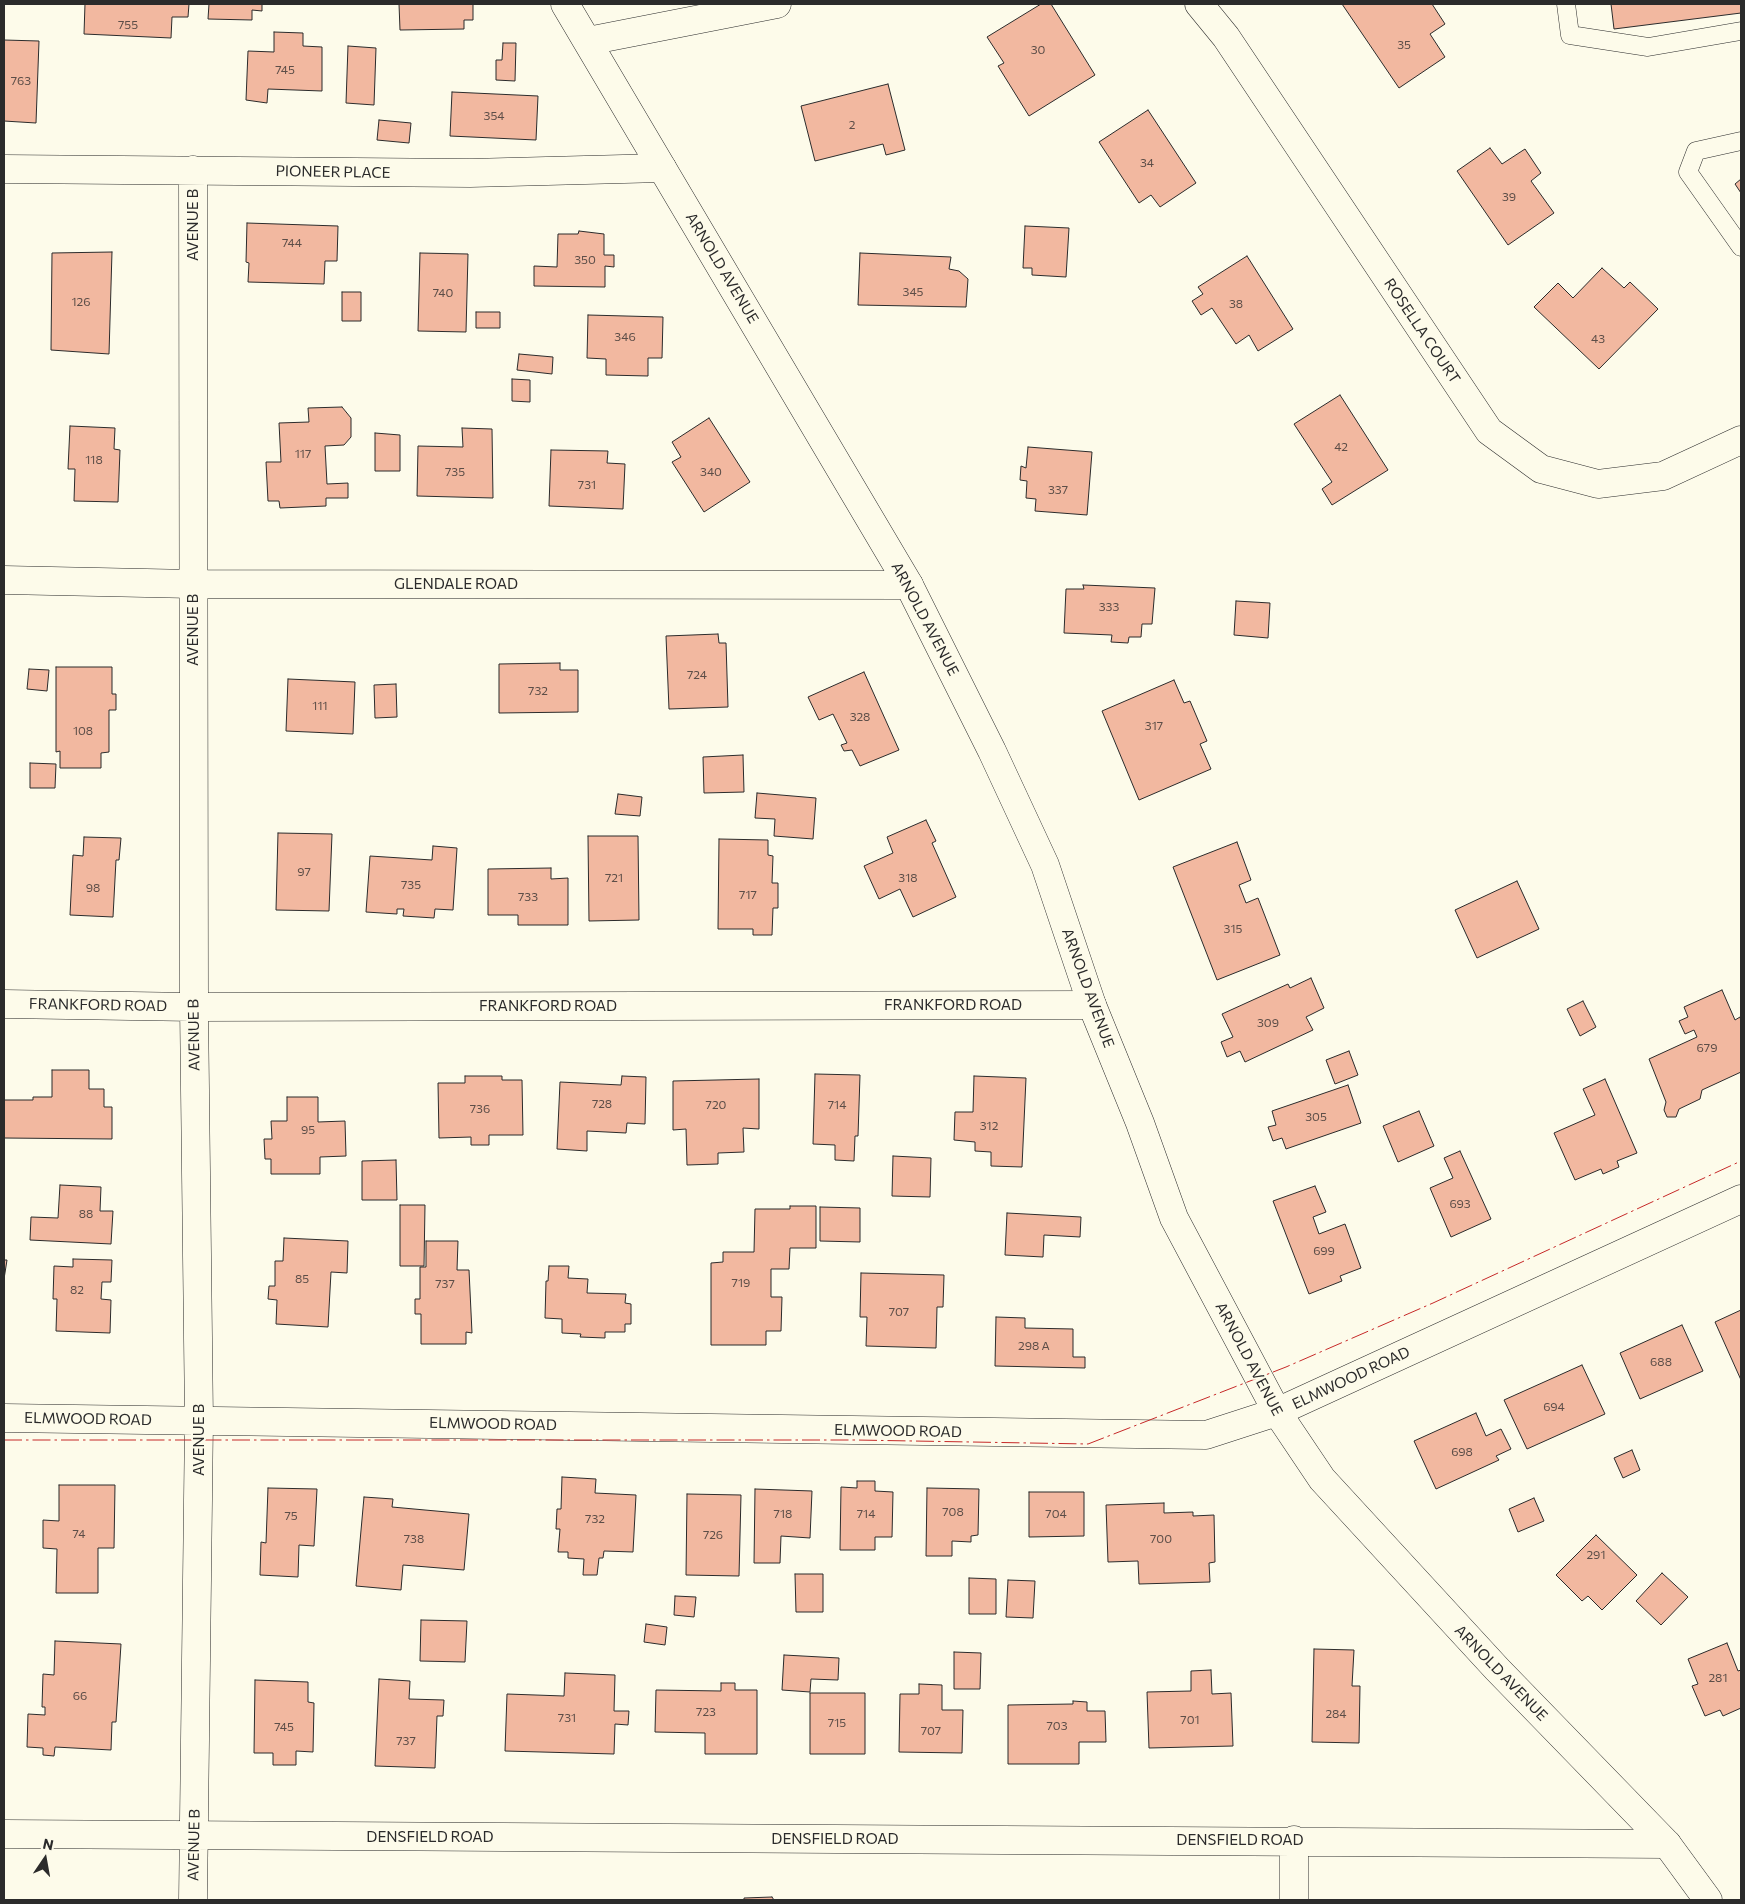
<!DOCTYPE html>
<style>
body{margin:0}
#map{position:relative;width:1745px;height:1904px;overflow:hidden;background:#fdfbea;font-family:Commissioner,sans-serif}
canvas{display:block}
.frame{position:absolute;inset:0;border:5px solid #2b2b2b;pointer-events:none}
.north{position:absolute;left:20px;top:1834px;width:50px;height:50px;-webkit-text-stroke:4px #fdfbea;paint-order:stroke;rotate:12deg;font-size:14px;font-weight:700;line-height:20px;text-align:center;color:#2b2b2b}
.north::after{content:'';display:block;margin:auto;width:18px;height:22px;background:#2b2b2b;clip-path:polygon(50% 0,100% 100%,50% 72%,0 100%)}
</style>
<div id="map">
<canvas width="1745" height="1904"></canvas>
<div class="frame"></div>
<div class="north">N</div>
</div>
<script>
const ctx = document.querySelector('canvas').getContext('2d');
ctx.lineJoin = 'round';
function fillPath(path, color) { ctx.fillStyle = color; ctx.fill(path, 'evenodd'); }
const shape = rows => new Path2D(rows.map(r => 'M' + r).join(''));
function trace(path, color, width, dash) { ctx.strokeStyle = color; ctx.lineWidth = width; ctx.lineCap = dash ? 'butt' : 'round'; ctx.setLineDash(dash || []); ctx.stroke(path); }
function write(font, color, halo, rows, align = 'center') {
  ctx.font = font + ' Commissioner,sans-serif'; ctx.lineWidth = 4; ctx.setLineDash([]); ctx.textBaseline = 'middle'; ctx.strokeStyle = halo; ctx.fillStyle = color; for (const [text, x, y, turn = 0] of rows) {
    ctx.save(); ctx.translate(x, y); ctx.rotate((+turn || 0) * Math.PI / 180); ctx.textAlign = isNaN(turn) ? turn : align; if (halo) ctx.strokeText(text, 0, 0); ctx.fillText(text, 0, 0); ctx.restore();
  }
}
const building = shape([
 [85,4,189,4,188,17,172,17,171,38,84,34,85,4],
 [209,4,262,4,262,11,252,10,252,20,208,19,209,4],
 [399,4,473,4,473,20,464,20,464,29,400,30,399,4],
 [1041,4,1051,4,1095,75,1029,116,998,66,1004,63,987,37,1041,4],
 [1342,4,1432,4,1445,24,1430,34,1445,57,1399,88,1342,4],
 [1611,4,1741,4,1741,13,1614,29,1611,4],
 [274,32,303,33,303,46,322,47,322,91,268,89,267,103,246,100,248,51,274,52,274,32],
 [4,40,39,41,36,123,4,121,4,40],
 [503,43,516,43,515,81,496,80,496,60,502,60,503,43],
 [348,46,376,48,374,105,346,103,348,46],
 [888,84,905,150,886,155,883,144,815,161,801,106,888,84],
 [452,92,538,96,536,140,450,136,452,92],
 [1148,110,1196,183,1160,207,1151,195,1139,203,1099,142,1148,110],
 [379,120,411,123,409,143,377,140,379,120],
 [1490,148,1502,164,1525,149,1541,173,1531,181,1554,213,1508,245,1457,171,1490,148],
 [1741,179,1741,193,1735,184,1741,179],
 [247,223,338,226,337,261,325,261,324,284,248,282,249,263,246,262,247,223],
 [1025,226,1069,228,1066,277,1032,275,1032,268,1023,268,1025,226],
 [579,231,604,234,604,255,614,255,614,267,605,266,605,287,534,286,534,266,557,267,558,234,578,234,579,231],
 [112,252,109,354,51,350,52,253,112,252],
 [420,253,468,254,466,332,418,331,420,253],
 [860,253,951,257,949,269,959,271,968,279,966,307,858,305,860,253],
 [1247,256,1293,329,1258,351,1249,335,1236,344,1212,308,1201,315,1192,301,1203,294,1198,287,1247,256],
 [1602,268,1624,288,1630,282,1658,309,1599,369,1534,307,1558,283,1573,298,1602,268],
 [342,292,361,292,361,321,342,321,342,292],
 [476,312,500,312,500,328,476,328,476,312],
 [588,315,663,317,662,358,648,358,648,376,606,375,606,359,587,358,588,315],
 [519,354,553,357,552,374,517,370,519,354],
 [512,379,530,380,530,402,512,401,512,379],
 [1340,395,1388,470,1332,505,1322,489,1332,482,1294,424,1340,395],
 [342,407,351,418,351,437,344,445,325,446,327,484,348,483,348,498,326,498,326,506,280,508,279,501,268,501,266,462,281,462,279,423,309,422,308,408,342,407],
 [709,418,750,482,704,512,672,462,681,457,672,442,709,418],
 [70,426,115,428,114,449,120,450,118,502,74,501,75,469,68,469,70,426],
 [462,428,492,429,493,498,417,496,418,446,463,447,462,428],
 [375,433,400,435,400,471,375,471,375,433],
 [1028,447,1092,452,1087,515,1035,511,1036,499,1026,498,1027,481,1020,480,1021,466,1026,468,1028,447],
 [551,450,608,451,607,463,625,464,623,509,549,506,551,450],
 [1083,585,1155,588,1152,624,1142,624,1141,637,1129,637,1128,643,1111,642,1112,635,1064,633,1066,589,1084,589,1083,585],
 [1236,601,1270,603,1268,638,1234,635,1236,601],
 [718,634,719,643,726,643,728,707,669,709,666,636,718,634],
 [560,663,560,670,578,670,578,712,499,713,499,664,560,663],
 [56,667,112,667,112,694,116,694,116,710,109,710,109,752,101,753,101,768,60,768,60,751,56,752,56,667],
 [29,669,49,670,47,691,27,689,29,669],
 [864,672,899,750,860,766,852,750,844,751,841,745,847,743,833,714,819,720,808,697,864,672],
 [288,679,355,682,353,734,286,731,288,679],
 [1174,680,1184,703,1190,701,1207,741,1200,744,1211,769,1139,800,1102,711,1174,680],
 [396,684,397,717,375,718,374,685,396,684],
 [743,755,744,792,704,793,703,757,743,755],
 [30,763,56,764,55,788,30,788,30,763],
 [757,793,816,798,813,839,774,836,775,819,755,818,757,793],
 [618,794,642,797,640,816,615,814,618,794],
 [926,820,936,841,932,843,956,897,913,917,900,889,879,899,864,866,893,853,887,837,926,820],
 [278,833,332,834,329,911,276,910,278,833],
 [588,836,638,836,639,920,589,921,588,836],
 [84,837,121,838,119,860,116,860,113,917,70,915,73,855,83,856,84,837],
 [719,839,768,840,768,855,773,856,772,883,778,883,778,908,773,908,772,935,753,935,753,929,718,929,719,839],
 [1237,842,1251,880,1239,885,1246,903,1258,898,1280,955,1217,980,1173,867,1237,842],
 [433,846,457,848,453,910,435,909,434,918,403,916,404,909,397,909,397,914,366,912,370,856,432,860,433,846],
 [551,868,551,879,568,878,568,925,518,925,518,915,488,915,488,869,551,868],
 [1517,881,1539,929,1477,958,1455,910,1517,881],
 [1311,978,1324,1008,1306,1017,1313,1030,1245,1062,1240,1051,1227,1057,1221,1042,1233,1037,1222,1014,1288,984,1290,988,1311,978],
 [1722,990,1735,1020,1740,1017,1741,1021,1741,1072,1702,1090,1700,1099,1679,1109,1676,1117,1667,1117,1664,1110,1666,1102,1649,1059,1697,1037,1694,1030,1685,1034,1679,1021,1688,1017,1684,1007,1722,990],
 [1583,1001,1596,1027,1580,1036,1567,1009,1583,1001],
 [1349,1051,1358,1075,1335,1084,1326,1060,1349,1051],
 [52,1070,89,1070,89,1089,104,1089,104,1107,112,1107,112,1139,4,1138,4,1100,33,1100,33,1097,52,1097,52,1070],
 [815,1074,860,1075,858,1136,855,1136,854,1161,835,1160,835,1145,813,1144,815,1074],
 [465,1076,502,1076,502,1080,522,1080,523,1135,489,1135,489,1145,471,1145,471,1137,439,1138,438,1083,465,1083,465,1076],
 [622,1076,646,1077,645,1124,627,1123,626,1133,587,1131,587,1151,557,1149,560,1082,621,1085,622,1076],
 [974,1076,1026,1078,1022,1167,991,1166,991,1152,975,1151,975,1142,954,1140,955,1112,973,1112,974,1076],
 [759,1079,759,1129,743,1128,744,1152,718,1153,718,1164,687,1165,686,1129,673,1130,673,1081,759,1079],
 [1605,1079,1637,1153,1617,1161,1619,1167,1603,1174,1601,1169,1575,1180,1554,1133,1595,1115,1583,1089,1605,1079],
 [1348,1085,1361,1123,1286,1149,1282,1138,1273,1141,1268,1127,1276,1125,1272,1111,1348,1085],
 [287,1097,318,1097,318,1122,345,1121,346,1156,320,1157,320,1174,271,1174,271,1159,265,1159,264,1139,272,1139,271,1121,287,1121,287,1097],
 [1419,1111,1434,1146,1398,1162,1383,1126,1419,1111],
 [1460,1151,1491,1219,1451,1237,1430,1188,1453,1178,1444,1158,1460,1151],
 [893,1156,931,1158,930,1197,892,1196,893,1156],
 [396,1160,397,1200,362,1200,362,1161,396,1160],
 [60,1185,101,1187,100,1211,113,1211,111,1244,30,1240,31,1217,58,1218,60,1185],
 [1315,1186,1326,1212,1313,1217,1319,1234,1345,1224,1361,1268,1340,1276,1342,1281,1309,1294,1273,1201,1315,1186],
 [400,1205,425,1205,424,1266,400,1266,400,1205],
 [790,1206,816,1206,816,1248,790,1248,789,1269,771,1269,771,1297,782,1297,781,1331,766,1331,766,1345,711,1345,711,1263,723,1262,723,1252,754,1252,755,1209,790,1209,790,1206],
 [820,1207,860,1208,860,1242,820,1241,820,1207],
 [1007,1213,1081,1217,1080,1237,1044,1235,1043,1257,1005,1255,1007,1213],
 [284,1238,348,1241,347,1273,331,1272,328,1327,276,1324,277,1300,268,1299,269,1286,275,1286,275,1261,283,1261,284,1238],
 [426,1241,458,1241,457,1270,469,1270,472,1333,466,1332,466,1344,421,1344,421,1314,415,1314,415,1299,420,1299,420,1267,426,1267,426,1241],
 [73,1259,112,1260,111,1282,102,1282,101,1299,111,1300,110,1333,56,1331,57,1299,53,1299,54,1266,73,1267,73,1259],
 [4,1260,7,1260,4,1279,4,1260],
 [549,1266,569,1266,568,1278,588,1279,587,1293,626,1294,625,1303,631,1304,631,1324,625,1324,625,1332,605,1332,605,1338,580,1337,581,1334,562,1333,562,1319,545,1318,546,1281,548,1281,549,1266],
 [861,1273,944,1275,943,1307,937,1307,936,1348,866,1346,867,1317,860,1317,861,1273],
 [1741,1310,1741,1380,1715,1322,1741,1310],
 [996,1317,1025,1318,1025,1328,1073,1329,1073,1357,1085,1357,1085,1368,995,1366,996,1317],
 [1682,1325,1703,1371,1640,1399,1620,1353,1682,1325],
 [1582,1365,1605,1414,1527,1449,1504,1400,1582,1365],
 [1476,1413,1486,1436,1501,1429,1511,1449,1496,1456,1499,1460,1436,1489,1414,1441,1476,1413],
 [1632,1450,1640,1470,1623,1478,1614,1458,1632,1450],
 [562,1477,596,1479,595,1493,636,1495,633,1552,604,1551,603,1558,599,1558,597,1575,583,1575,584,1559,568,1558,568,1552,558,1552,560,1529,556,1529,557,1509,561,1509,562,1477],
 [857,1481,875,1481,875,1491,893,1492,892,1537,875,1537,875,1550,840,1550,841,1487,857,1488,857,1481],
 [59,1485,115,1485,114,1548,98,1548,98,1593,56,1593,57,1549,43,1548,43,1520,59,1521,59,1485],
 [268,1488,317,1489,314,1546,299,1545,298,1577,260,1575,261,1542,266,1543,268,1488],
 [927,1488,979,1489,978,1535,971,1536,971,1542,952,1541,952,1556,926,1556,927,1488],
 [755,1489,812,1491,810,1538,781,1536,780,1563,754,1563,755,1489],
 [1029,1492,1084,1492,1084,1536,1029,1537,1029,1492],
 [687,1494,741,1495,739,1576,686,1575,687,1494],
 [364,1497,393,1499,392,1507,469,1514,464,1570,403,1565,401,1590,356,1586,364,1497],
 [1534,1498,1544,1521,1518,1532,1509,1509,1534,1498],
 [1164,1503,1164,1513,1193,1512,1193,1516,1214,1515,1215,1562,1209,1563,1210,1582,1139,1584,1138,1561,1108,1562,1106,1505,1164,1503],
 [1596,1535,1637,1575,1602,1610,1588,1596,1582,1601,1556,1575,1596,1535],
 [1662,1573,1688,1597,1661,1625,1636,1601,1662,1573],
 [795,1574,823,1574,823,1612,796,1612,795,1574],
 [969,1578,996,1579,996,1614,969,1614,969,1578],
 [1008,1580,1035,1581,1033,1618,1006,1617,1008,1580],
 [675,1596,696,1597,694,1617,674,1615,675,1596],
 [421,1620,467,1621,465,1662,420,1661,421,1620],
 [646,1624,667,1627,665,1645,644,1642,646,1624],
 [55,1641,121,1644,116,1722,112,1722,111,1750,55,1747,54,1756,43,1755,43,1748,27,1747,28,1714,45,1715,45,1707,42,1707,43,1674,54,1675,55,1641],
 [1727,1643,1738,1671,1741,1670,1741,1708,1723,1716,1720,1710,1705,1716,1692,1686,1698,1684,1688,1659,1727,1643],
 [1314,1649,1354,1650,1352,1686,1360,1686,1359,1743,1312,1742,1314,1649],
 [954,1652,981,1653,980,1689,954,1689,954,1652],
 [784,1655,839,1658,838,1680,811,1679,810,1692,782,1690,784,1655],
 [1211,1670,1212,1694,1231,1693,1233,1746,1149,1748,1147,1692,1191,1691,1191,1671,1211,1670],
 [565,1673,615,1675,614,1711,629,1711,628,1725,615,1724,614,1754,505,1751,507,1694,564,1696,565,1673],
 [379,1679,410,1681,409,1699,444,1700,443,1716,437,1716,435,1768,375,1766,379,1679],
 [255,1680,308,1682,308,1702,314,1703,313,1752,296,1751,296,1765,273,1765,273,1753,254,1753,255,1680],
 [721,1683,735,1683,735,1690,757,1690,757,1754,705,1754,705,1733,655,1732,656,1690,721,1691,721,1683],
 [919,1684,942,1685,942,1710,963,1710,962,1753,899,1752,900,1694,919,1694,919,1684],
 [810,1693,865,1693,865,1754,810,1754,810,1693],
 [1073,1701,1087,1702,1087,1711,1105,1711,1106,1742,1079,1742,1079,1764,1008,1764,1008,1705,1073,1704,1073,1701],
 [772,1897,774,1900,744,1900,744,1898,772,1897]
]);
fillPath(building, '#f2b8a0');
trace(building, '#2b2b2b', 1);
const service = shape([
 [1566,4,1570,35,1648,47,1741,31],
 [1741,141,1696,151,1688,172,1741,247]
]);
const minor = shape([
 [1199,4,1226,37,1489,431,1541,469,1598,484,1663,476,1741,440],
 [588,41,777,4],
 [4,169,470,173,662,168],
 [193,170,194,1007,199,1420,193,1900],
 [4,580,193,584,909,585],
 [4,1004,194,1007,1092,1005],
 [4,1418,1206,1435,1277,1412,1741,1199],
 [4,1834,1667,1844],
 [1294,1900,1294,1840]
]);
const tertiary = shape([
 [565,4,909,585,992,751,1045,865,1092,1005,1140,1123,1174,1218,1277,1412,1322,1479,1497,1669,1667,1844,1708,1900]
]);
trace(service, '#2b2b2b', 19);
trace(minor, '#2b2b2b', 29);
trace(tertiary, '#2b2b2b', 29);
trace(service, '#fdfbea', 18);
trace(minor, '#fdfbea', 28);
trace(tertiary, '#fdfbea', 28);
trace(shape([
 [4,1440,855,1440,1088,1444,1286,1367,1433,1303,1741,1161]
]), '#c62828', 1, [18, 4, 2.5, 4]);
write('12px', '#5d4e48', null, [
 ["755",128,25],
 ["35",1404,45],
 ["30",1038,50],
 ["745",285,70],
 ["763",21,81],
 ["354",494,116],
 ["2",852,125],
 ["34",1147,163],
 ["39",1509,197],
 ["744",292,243],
 ["350",585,260],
 ["345",913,292],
 ["740",443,293],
 ["126",81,302],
 ["38",1236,304],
 ["346",625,337],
 ["43",1598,339],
 ["42",1341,447],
 ["117",303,454],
 ["118",94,460],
 ["735",455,472],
 ["340",711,472],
 ["731",587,485],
 ["337",1058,490],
 ["333",1109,607],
 ["724",697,675],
 ["732",538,691],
 ["111",320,706],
 ["328",860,717],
 ["317",1154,726],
 ["108",83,731],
 ["97",304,872],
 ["721",614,878],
 ["318",908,878],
 ["735",411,885],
 ["98",93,888],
 ["717",748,895],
 ["733",528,897],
 ["315",1233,929],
 ["309",1268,1023],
 ["679",1707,1048],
 ["728",602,1104],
 ["720",716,1105],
 ["714",837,1105],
 ["736",480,1109],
 ["305",1316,1117],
 ["312",989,1126],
 ["95",308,1130],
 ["693",1460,1204],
 ["88",86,1214],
 ["699",1324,1251],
 ["85",302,1279],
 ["719",741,1283],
 ["737",445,1284],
 ["82",77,1290],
 ["707",899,1312],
 ["298 A",1034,1346],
 ["688",1661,1362],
 ["694",1554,1407],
 ["698",1462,1452],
 ["708",953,1512],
 ["718",783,1514],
 ["714",866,1514],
 ["704",1056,1514],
 ["75",291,1516],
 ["732",595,1519],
 ["74",79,1534],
 ["726",713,1535],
 ["738",414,1539],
 ["700",1161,1539],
 ["291",1596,1555],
 ["281",1718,1678],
 ["66",80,1696],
 ["723",706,1712],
 ["284",1336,1714],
 ["731",567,1718],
 ["701",1190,1720],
 ["715",837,1723],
 ["703",1057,1726],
 ["745",284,1727],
 ["707",931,1731],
 ["737",406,1741]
]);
write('15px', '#2b2b2b', '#fdfbea', [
 ["PIONEER PLACE",333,172,1],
 ["AVENUE B",193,225,-90],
 ["ARNOLD AVENUE",722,268,59],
 ["ROSELLA COURT",1422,331,56],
 ["GLENDALE ROAD",456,584],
 ["ARNOLD AVENUE",925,619,62],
 ["AVENUE B",193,630,-90],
 ["ARNOLD AVENUE",1088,988,70],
 ["FRANKFORD ROAD",98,1005,1],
 ["FRANKFORD ROAD",953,1005],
 ["FRANKFORD ROAD",548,1006],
 ["AVENUE B",194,1035,-91],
 ["ARNOLD AVENUE",1249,1359,62],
 ["ELMWOOD ROAD",1351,1378,-25],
 ["ELMWOOD ROAD",88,1419,1],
 ["ELMWOOD ROAD",493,1424,1],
 ["ELMWOOD ROAD",898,1431,1],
 ["AVENUE B",199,1440,-90],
 ["ARNOLD AVENUE",1501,1673,46],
 ["DENSFIELD ROAD",430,1837],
 ["DENSFIELD ROAD",835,1839],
 ["DENSFIELD ROAD",1240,1840],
 ["AVENUE B",194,1845,-89]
]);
</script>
